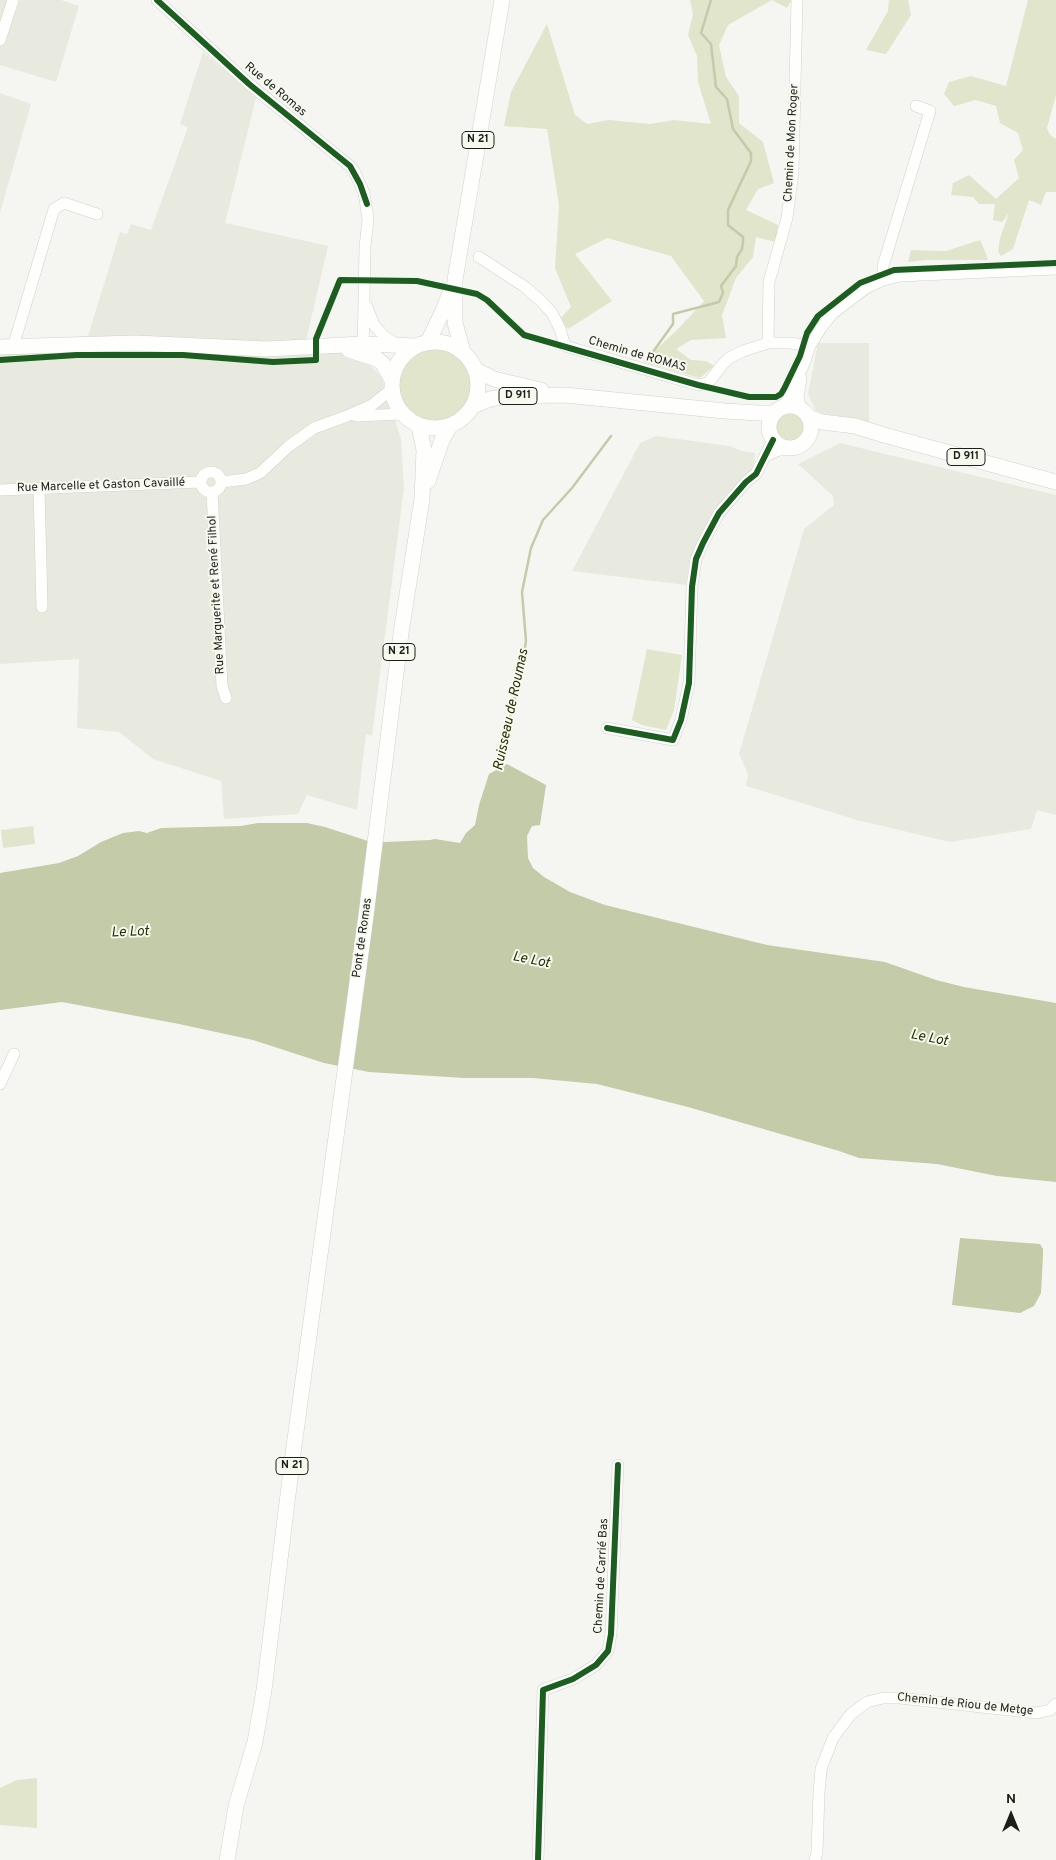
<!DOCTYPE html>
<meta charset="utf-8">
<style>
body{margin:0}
#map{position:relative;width:1056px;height:1860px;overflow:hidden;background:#f5f6f1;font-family:Overpass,sans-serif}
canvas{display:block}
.north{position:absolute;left:986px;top:1790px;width:50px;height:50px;-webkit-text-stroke:4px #f6f9ee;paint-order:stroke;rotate:0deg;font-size:14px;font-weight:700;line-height:20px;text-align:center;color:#1d1e1a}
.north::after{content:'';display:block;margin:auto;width:18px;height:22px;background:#1d1e1a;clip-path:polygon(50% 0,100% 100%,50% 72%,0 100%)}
</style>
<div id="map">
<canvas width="1056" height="1860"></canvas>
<div class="north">N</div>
</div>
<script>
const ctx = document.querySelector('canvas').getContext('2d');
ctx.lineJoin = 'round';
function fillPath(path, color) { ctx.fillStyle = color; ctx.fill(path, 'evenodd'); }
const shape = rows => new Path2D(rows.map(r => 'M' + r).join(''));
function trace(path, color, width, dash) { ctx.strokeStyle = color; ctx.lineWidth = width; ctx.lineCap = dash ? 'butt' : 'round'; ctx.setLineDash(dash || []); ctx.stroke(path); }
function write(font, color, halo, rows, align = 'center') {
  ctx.font = font + ' Overpass,sans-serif'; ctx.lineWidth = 4; ctx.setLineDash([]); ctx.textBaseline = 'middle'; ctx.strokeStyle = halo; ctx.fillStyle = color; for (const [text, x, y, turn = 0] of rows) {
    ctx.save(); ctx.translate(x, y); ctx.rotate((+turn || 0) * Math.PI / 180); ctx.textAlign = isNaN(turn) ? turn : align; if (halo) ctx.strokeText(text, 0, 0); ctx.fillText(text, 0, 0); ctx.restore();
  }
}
fillPath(shape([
 [0,0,61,0,79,6,56,82,0,65],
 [203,52,256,98,225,223,328,246,306,341,364,358,382,378,401,439,404,488,372,736,366,734,357,810,307,795,298,814,224,819,221,781,153,759,119,732,77,728,79,659,0,664,0,341,88,336,120,232,127,234,131,224,151,230,188,127,180,124],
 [0,93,31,104,0,213],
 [818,343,869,343,869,422,821,413,815,410,808,394],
 [656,436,729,446,742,451,755,453,753,473,726,495,702,532,689,565,686,585,572,571,640,443],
 [840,443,1056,495,1056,815,1037,810,1031,829,950,842,857,820,746,786,748,774,739,754,804,529,834,505,833,496,798,464]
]), '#e9eadf');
fillPath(shape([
 [690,0,792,0,787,8,772,0,728,25,719,45,726,77,739,96,739,123,763,142,774,183,758,189,746,210,778,225,776,242,756,237,753,257,736,278,722,315,726,338,691,340,676,349,691,360,706,361,714,366,700,378,643,362,680,327,704,301,671,256,607,238,575,254,612,301,568,329,560,319,571,307,555,268,559,205,547,129,504,126,511,92,547,24,575,115,587,124,609,120,650,124,674,120,711,124,698,82,697,56,688,35,693,14],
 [889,0,908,0,911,15,886,54,866,50,888,11],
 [1028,0,1056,0,1056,95,1047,128,1050,135,1056,139,1056,192,1046,192,1041,205,1029,200,1013,249,1001,256,998,251,1000,238,1009,213,1002,222,993,220,995,204,979,204,973,197,951,195,953,183,969,175,996,199,1019,178,1014,160,1023,150,1018,133,1000,123,996,106,976,100,954,106,944,94,949,82,971,76,1006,86],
 [980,240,984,249,988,260,926,260,908,262,911,250,946,251],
 '399 384a37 37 0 1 1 74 0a37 37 0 1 1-74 0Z',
 '774 428a15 15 0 1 1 30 0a15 15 0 1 1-30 0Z',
 [647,649,682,655,674,710,666,730,642,725,632,720],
 [33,826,35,844,3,848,1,830],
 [37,1778,37,1828,0,1825,0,1788,17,1780]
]), '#e0e5cb');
fillPath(shape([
 [507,764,546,785,540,825,532,826,527,836,528,858,533,868,544,877,570,892,605,905,767,945,885,962,936,980,964,987,1056,1003,1056,1182,997,1176,937,1164,859,1158,839,1151,688,1107,597,1084,533,1078,464,1078,369,1072,324,1063,253,1040,179,1024,62,1002,0,1010,0,873,59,863,78,856,101,842,123,833,139,831,147,833,161,828,241,826,258,823,307,823,325,827,368,841,386,842,430,840,435,839,460,843,466,833,475,825,479,805,489,774],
 [960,1238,1040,1244,1043,1249,1043,1255,1041,1293,1034,1306,1020,1313,952,1305]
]), '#c4cba8');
trace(shape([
 [650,356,673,324,673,314,719,302,723,293,721,286,736,266,737,257,742,249,743,242,743,237,728,225,728,210,751,161,751,153,733,129,727,99,716,87,711,44,701,33,711,0],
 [498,772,502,747,521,674,526,641,522,592,531,548,543,520,572,488,611,436]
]), '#c4cba8', 2.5);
const minor = shape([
 [157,0,249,84,350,166,355,173,364,193,368,219,365,247,363,352],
 [0,40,13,0],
 [479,257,525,287,541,301,552,313,560,329,565,346,698,385,708,383,723,364,729,358,743,351,768,343,790,343,810,346],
 [883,280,883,266,930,111,916,106],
 [367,307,374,325,385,337,398,345],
 [768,343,769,282,787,218,793,172,797,0],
 [13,347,54,209,64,203,97,214],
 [801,378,798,397,801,410],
 [783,408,804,364,810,346,821,328,832,314,866,288,883,280,900,276,1056,269],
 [356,416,402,414],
 [765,456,784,448],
 '201 482a10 10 0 1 1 20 0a10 10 0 1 1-20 0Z',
 [222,482,246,479,260,473,289,446,314,428,347,416,372,405,392,389],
 [39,489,42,607],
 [0,490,201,482],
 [212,492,222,686,226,698],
 [607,728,673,740,681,720,689,683,692,587,696,559,703,543,719,513,746,482,756,474,773,440],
 [0,1084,14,1054],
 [538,1860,543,1690,573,1679,596,1665,608,1651,611,1634,618,1465],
 [815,1860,817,1852,819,1793,821,1769,833,1738,851,1714,867,1702,883,1698,900,1698,1037,1713,1050,1710,1056,1704]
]);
const major = shape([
 '392 385a43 43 0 1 1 86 0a43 43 0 1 1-86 0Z',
 [428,342,442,313,452,288],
 [0,347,135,343,267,349,363,344,417,346],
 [349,350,377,359,383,364,392,380],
 [463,352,455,323,455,280,502,0],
 [476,370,494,379,541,390],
 [473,406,490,399,509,396,565,395,725,411,758,413,775,413],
 '769 427a21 21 0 1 1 42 0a21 21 0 1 1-42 0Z',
 [808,417,822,422,855,426,884,435,1056,482],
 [428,481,442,440,450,426],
 [227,1860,236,1806,255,1742,264,1690,293,1454,366,916,401,633,422,499,424,450,419,426]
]);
trace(minor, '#d0d1cd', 12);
trace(major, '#d0d1cd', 16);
trace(minor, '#fefefd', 11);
trace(major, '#fefefd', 15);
trace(shape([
 [157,0,249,84,350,166,360,184,367,204],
 [0,360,77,355,183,355,273,362,316,360,316,339,340,280,417,281,477,294,487,300,524,335,698,385,749,397,776,397,781,394,784,389,800,356,807,333,818,316,860,283,894,270,1056,263],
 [607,728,673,740,681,720,689,683,692,587,696,559,703,543,719,513,746,482,756,474,773,440],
 [538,1860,543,1690,573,1679,596,1665,608,1651,611,1634,618,1465]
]), '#1b5e20', 6);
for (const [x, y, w] of [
 [478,140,32],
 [518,396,38],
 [966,457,38],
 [399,652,32],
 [292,1466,32]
]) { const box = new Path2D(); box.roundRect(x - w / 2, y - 8.5, w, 17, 4); ctx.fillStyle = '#f6f9ee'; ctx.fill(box); trace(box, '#1d1e1a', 1); }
write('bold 11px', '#1d1e1a', null, [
 ["N 21",478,140],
 ["D 911",518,396],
 ["D 911",966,457],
 ["N 21",399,652],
 ["N 21",292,1466]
]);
write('12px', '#1d1e1a', '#f6f9ee', [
 ["Rue de Romas",275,90,40],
 ["Chemin de Mon Roger",792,143,-87],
 ["Chemin de ROMAS",637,355,16],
 ["Rue Marcelle et Gaston Cavaillé",101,486,-2],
 ["Rue Marguerite et René Filhol",217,595,-93],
 ["Pont de Romas",363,938,-82],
 ["Chemin de Carrié Bas",602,1576,-87],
 ["Chemin de Riou de Metge",965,1705,6]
]);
write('italic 14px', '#282e07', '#f6f9ee', [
 ["Ruisseau de Roumas",512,710,-78],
 ["Le Lot",130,933,-2],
 ["Le Lot",531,961,11],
 ["Le Lot",929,1039,11]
]);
</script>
